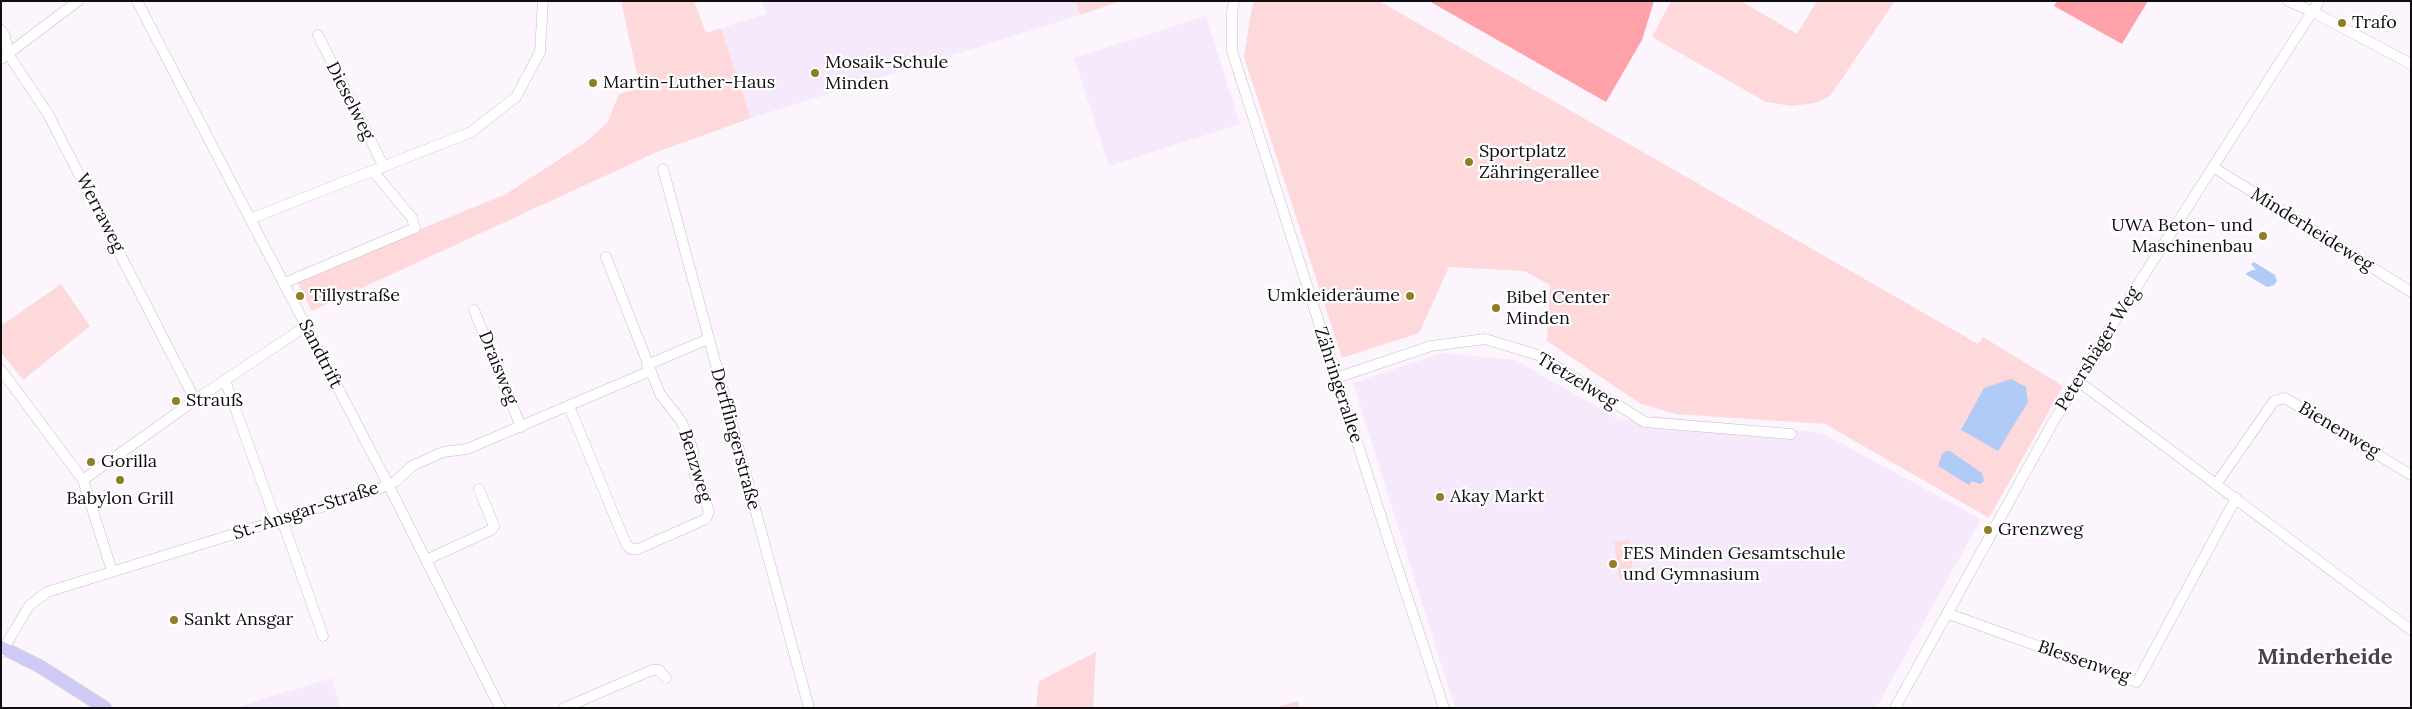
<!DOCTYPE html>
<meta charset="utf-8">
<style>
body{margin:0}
#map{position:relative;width:2412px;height:709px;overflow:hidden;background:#fcf5fe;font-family:Lora,serif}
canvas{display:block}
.frame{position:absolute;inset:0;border:2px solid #100d11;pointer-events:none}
</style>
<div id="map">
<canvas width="2412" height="709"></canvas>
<div class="frame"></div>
</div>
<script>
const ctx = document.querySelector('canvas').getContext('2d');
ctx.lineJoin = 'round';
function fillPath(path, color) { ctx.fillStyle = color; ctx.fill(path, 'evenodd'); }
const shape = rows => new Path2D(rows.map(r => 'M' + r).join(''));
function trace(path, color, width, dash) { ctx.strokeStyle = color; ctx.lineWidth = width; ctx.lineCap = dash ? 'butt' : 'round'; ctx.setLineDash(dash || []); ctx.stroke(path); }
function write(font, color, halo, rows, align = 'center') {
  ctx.font = font + ' Lora,serif'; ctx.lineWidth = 4.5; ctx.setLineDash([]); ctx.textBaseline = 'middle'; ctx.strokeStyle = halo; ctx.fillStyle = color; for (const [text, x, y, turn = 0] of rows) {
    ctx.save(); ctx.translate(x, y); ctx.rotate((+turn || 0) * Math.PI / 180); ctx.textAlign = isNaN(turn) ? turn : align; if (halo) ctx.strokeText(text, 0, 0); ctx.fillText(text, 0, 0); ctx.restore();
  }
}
fillPath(shape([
 [762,1,1076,1,1080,15,751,118,721,28,766,14],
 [1206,16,1240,124,1109,166,1074,58],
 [1442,353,1515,360,1620,420,1656,416,1822,433,1981,519,1876,708,1455,708,1353,383],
 [332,678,341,708,241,708,240,706]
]), '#f6e9fb');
fillPath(shape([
 [621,1,694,1,706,33,721,28,751,118,657,152,312,311,296,280,506,194,586,142,607,123,619,94,640,88],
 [1076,1,1121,1,1080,15],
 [1254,1,1379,1,1978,344,1983,337,2063,386,1989,518,1825,424,1676,414,1641,404,1547,341,1550,285,1524,271,1449,267,1419,333,1342,358,1244,57,1251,12],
 [1671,1,1741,1,1797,34,1817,1,1895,1,1830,96,1815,103,1791,106,1766,102,1652,37],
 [61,284,90,326,23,380,1,352,1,326],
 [1629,540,1634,577,1619,579,1614,542],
 [1096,652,1093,708,1036,708,1039,681],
 [1298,701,1300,708,1273,708]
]), '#fed9db');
fillPath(shape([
 [1429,1,1654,1,1642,40,1606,102],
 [2057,1,2148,1,2122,44,2054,6]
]), '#ffa1a9');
fillPath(shape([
 [2254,262,2275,275,2277,281,2274,285,2267,287,2245,274,2252,270,2256,270,2251,264],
 [2011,379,2026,387,2028,402,1998,451,1961,430,1984,388],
 [1946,451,1950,451,1982,473,1984,481,1980,484,1972,481,1969,485,1938,466,1942,454]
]), '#b0cbf6');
const minor = shape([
 [137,1,388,484,500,708],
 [1234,1,1232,12,1232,51,1390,545,1444,708],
 [2288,1,2313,12,2411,64],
 [1,30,5,36,8,54,48,114,195,400],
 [318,35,384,167],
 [1,59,78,1],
 [2213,167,2411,292],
 [663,169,809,708],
 [250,219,471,132,516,97,540,52,543,1],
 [284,283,415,228,412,218,373,171],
 [474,310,521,427],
 [647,365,708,339],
 [1,370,83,480,112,571],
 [1336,378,1431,346,1485,339,1538,355,1645,422,1791,434],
 [225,380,273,513,285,528,323,636],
 [2078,381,2411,630],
 [569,406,626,544,631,549,638,549,706,519,709,511,695,475,693,451,688,436,681,421,660,394,606,257],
 [83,480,195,400,306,326],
 [2217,483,2274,401,2285,398,2411,475],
 [426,560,491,530,494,526,479,489],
 [1949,614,2137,682,2236,498],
 [1,653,29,606,47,592,376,490,396,481,412,466,443,452,467,449,650,371],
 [564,708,652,670,659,670,666,678],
 [1895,708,2052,424,2107,333,2319,1]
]);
const major = shape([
 [1,647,41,667,105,708]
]);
trace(minor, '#c6bec9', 11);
trace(major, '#d4d3d4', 14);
trace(minor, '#fff', 10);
trace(major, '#cec9f6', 12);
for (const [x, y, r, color] of [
 [2342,23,5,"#8d7f25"],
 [815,73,5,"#8d7f25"],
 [593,83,5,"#8d7f25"],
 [1469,162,5,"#8d7f25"],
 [2263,236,5,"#8d7f25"],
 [300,296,5,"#8d7f25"],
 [1410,296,5,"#8d7f25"],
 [1496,308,5,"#8d7f25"],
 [176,401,5,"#8d7f25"],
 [91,462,5,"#8d7f25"],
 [120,480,5,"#8d7f25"],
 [1440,497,5,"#8d7f25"],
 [1988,530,5,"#8d7f25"],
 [1613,564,5,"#8d7f25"],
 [174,620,5,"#8d7f25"]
]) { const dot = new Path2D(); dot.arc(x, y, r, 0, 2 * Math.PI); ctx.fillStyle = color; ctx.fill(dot); trace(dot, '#fff', 2); }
write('18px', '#100d11', '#fff', [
 ["Trafo",2352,23],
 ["Mosaik-Schule",825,63],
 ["Minden",825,84],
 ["Martin-Luther-Haus",603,83],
 ["Sportplatz",1479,152],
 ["Zähringerallee",1479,173],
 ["UWA Beton- und",2253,226,"right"],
 ["Maschinenbau",2253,247,"right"],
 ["Tillystraße",310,296],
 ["Umkleideräume",1400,296,"right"],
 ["Bibel Center",1506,298],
 ["Minden",1506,319],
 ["Strauß",186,401],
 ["Gorilla",101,462],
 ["Akay Markt",1450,497],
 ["Babylon Grill",120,499,"center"],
 ["Grenzweg",1998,530],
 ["FES Minden Gesamtschule",1623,554],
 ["und Gymnasium",1623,575],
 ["Sankt Ansgar",184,620]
], 'left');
write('18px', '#100d11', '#fff', [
 ["Dieselweg",350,101,63],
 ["Werraweg",100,213,63],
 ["Minderheideweg",2312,230,32],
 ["Petershäger Weg",2098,349,-58],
 ["Sandtrift",320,354,63],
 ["Draisweg",498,368,68],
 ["Tietzelweg",1577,381,31],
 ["Zähringerallee",1338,385,72],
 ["Bienenweg",2339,430,31],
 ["Derfflingerstraße",735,439,75],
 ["Benzweg",695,466,73],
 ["St.-Ansgar-Straße",306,511,-18],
 ["Blessenweg",2084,662,19]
]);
write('bold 22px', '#49434c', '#fff', [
 ["Minderheide",2325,658]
]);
</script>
